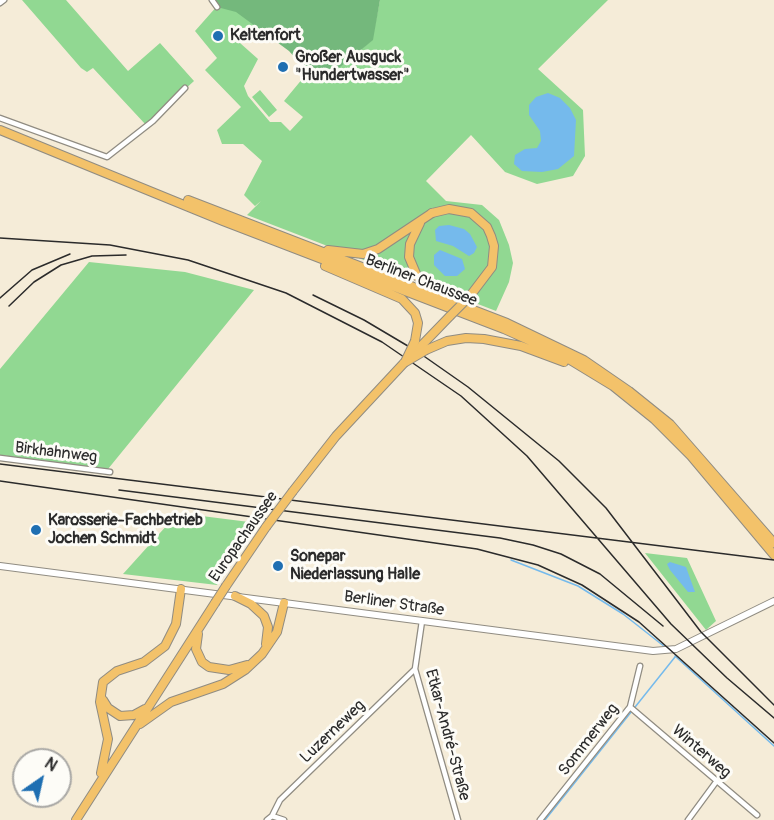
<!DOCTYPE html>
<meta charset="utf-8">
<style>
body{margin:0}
#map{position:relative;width:774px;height:820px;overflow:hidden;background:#f5ecd8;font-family:Pangolin,sans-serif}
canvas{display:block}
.north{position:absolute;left:12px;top:748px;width:60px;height:60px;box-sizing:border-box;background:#fdfcf7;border:2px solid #a9a8a5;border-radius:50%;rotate:34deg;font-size:16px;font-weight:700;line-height:24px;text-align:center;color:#2b2b2b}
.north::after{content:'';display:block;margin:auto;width:21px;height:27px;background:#1f6fb2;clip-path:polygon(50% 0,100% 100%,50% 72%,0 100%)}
</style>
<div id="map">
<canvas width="774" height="820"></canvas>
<div class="north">N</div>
</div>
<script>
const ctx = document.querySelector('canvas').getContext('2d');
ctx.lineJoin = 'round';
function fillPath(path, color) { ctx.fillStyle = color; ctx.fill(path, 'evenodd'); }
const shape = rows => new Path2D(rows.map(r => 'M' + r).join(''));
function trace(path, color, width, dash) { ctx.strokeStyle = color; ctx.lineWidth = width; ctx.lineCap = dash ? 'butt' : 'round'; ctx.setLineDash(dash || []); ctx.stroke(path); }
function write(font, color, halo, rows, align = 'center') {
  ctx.font = font + ' Pangolin,sans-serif'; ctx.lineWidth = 6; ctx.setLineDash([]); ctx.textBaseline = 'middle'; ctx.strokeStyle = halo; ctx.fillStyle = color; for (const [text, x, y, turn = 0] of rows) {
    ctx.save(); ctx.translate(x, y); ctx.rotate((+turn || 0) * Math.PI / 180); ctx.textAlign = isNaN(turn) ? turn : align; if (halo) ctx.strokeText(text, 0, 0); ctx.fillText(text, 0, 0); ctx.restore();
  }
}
fillPath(shape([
 [22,0,66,0,128,71,160,43,194,81,146,125,93,68,87,72,81,68],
 [380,0,608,0,538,69,583,110,585,156,573,176,537,184,505,172,471,135,426,181,446,201,482,205,499,220,509,245,513,263,509,282,496,311,247,215,261,201,255,206,244,195,262,161,243,144,222,144,217,130,241,107,205,70,217,58,195,31,218,5,236,10,256,25,240,43,258,59,244,86,248,96,270,122,281,122,290,131,303,117,284,101,308,72,333,73,372,40],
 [260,90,277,110,269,117,252,97],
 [89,262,185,272,254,290,108,469,0,455,0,369],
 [178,513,257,523,217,585,123,574],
 [645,553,687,558,716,621,706,630]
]), '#91d892');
fillPath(shape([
 [213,0,380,0,373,40,333,73,308,72,289,51,236,12,217,7]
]), '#74b87c');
fillPath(shape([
 [548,93,560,98,570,108,576,120,574,156,558,169,542,172,522,171,514,164,515,155,525,149,537,148,541,141,540,131,529,115,529,105,536,97],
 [449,225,464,229,470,234,477,247,474,253,469,256,453,246,436,241,435,230,439,226],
 [440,250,462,259,465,269,457,276,445,276,434,265,434,255],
 [670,562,686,567,695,592,688,592,670,570,667,564]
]), '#75baec');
trace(shape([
 [511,560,578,586,623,614,665,647],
 [675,656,774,746],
 [545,820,675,657]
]), '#75baec', 1.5);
const minor = shape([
 [212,0,217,7],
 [0,3,4,0],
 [0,118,107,157,153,121,185,88],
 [0,458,110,472],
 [422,621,415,669,458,820],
 [630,707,757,815],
 [272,816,280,800,415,669],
 [267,820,272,816,284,820],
 [540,820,630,707,640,666],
 [688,820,716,782]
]);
const tertiary = shape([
 [0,566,653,651,676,649,774,601]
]);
const primary = shape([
 [432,213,449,209,471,213,487,227,491,236,494,246,492,267,470,296],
 [421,346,450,316],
 [293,491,336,436,404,363],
 [226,586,266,527],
 [235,596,251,604,264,616,268,627,266,644],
 [198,634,196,649,202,662,209,667,229,670,247,665],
 [103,700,108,708,120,716,134,715,145,709],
 [140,724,171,702,223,684,245,670,262,654,277,632,284,603],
 [101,773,108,739,100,702,103,682,117,671,144,662,165,646,176,624,181,589],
 [76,820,215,603]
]);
const trunk = shape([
 [0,130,223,221,504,329,562,355,613,386,654,419,691,456,774,555],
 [188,200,507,323,584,360,629,391,670,424,774,543],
 [420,223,410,244,409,257,417,276,433,291],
 [328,250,363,254,378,249,432,213],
 [325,266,402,299,415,313,418,323,415,341],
 [426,350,447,341,466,338,484,339,521,346,564,362]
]);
trace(minor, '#908c82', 7);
trace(tertiary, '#908c82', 8);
trace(primary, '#908c82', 10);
trace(trunk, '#908c82', 10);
trace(minor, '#fff', 4.5);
trace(tertiary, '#fff', 6);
trace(primary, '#f3c26a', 8);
trace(trunk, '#f3c26a', 8);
trace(shape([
 [0,238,110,245,188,260,286,293,382,342,461,396,527,456,671,624,727,678,774,718],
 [313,295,364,320,418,352,468,387,559,461,606,508,701,632,774,705],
 [0,298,32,270,70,254],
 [9,306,34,282,61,265,92,256,126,255],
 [0,464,774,560],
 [0,481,477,549,538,565,582,585,639,622,774,743],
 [119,490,500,538,533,545,561,554,600,574,663,626]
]), '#2b2b2b', 1.5);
const primaryBridge = shape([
 [450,316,470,296],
 [410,357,421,346],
 [266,527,293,491],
 [215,603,226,586]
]);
const trunkBridge = shape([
 [405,362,415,341],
 [404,363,426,350]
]);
trace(primaryBridge, '#908c82', 10, []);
trace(trunkBridge, '#908c82', 10, []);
trace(primaryBridge, '#f3c26a', 8);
trace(trunkBridge, '#f3c26a', 8);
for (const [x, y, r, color] of [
 [218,36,6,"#1f6fb2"],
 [283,67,6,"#1f6fb2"],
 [36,530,6,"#1f6fb2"],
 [278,566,6,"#1f6fb2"]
]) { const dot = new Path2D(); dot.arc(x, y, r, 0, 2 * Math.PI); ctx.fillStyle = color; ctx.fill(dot); trace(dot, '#fdfcf7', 2); }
write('bold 16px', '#2b2b2b', '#fdfcf7', [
 ["Keltenfort",230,36],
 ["Großer Ausguck",295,58],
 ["\"Hundertwasser\"",295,76],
 ["Karosserie-Fachbetrieb",48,521],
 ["Jochen Schmidt",48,539],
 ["Sonepar",290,557],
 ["Niederlassung Halle",290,575]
], 'left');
write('16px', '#2b2b2b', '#fdfcf7', [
 ["Berliner Chaussee",421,281,21],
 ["Birkhahnweg",56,453,7],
 ["Europachaussee",244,537,-55],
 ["Berliner Straße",394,604,8],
 ["Luzerneweg",333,732,-44],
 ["Etkar-André-Straße",447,735,75],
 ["Sommerweg",589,740,-52],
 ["Winterweg",701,752,41]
]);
</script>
